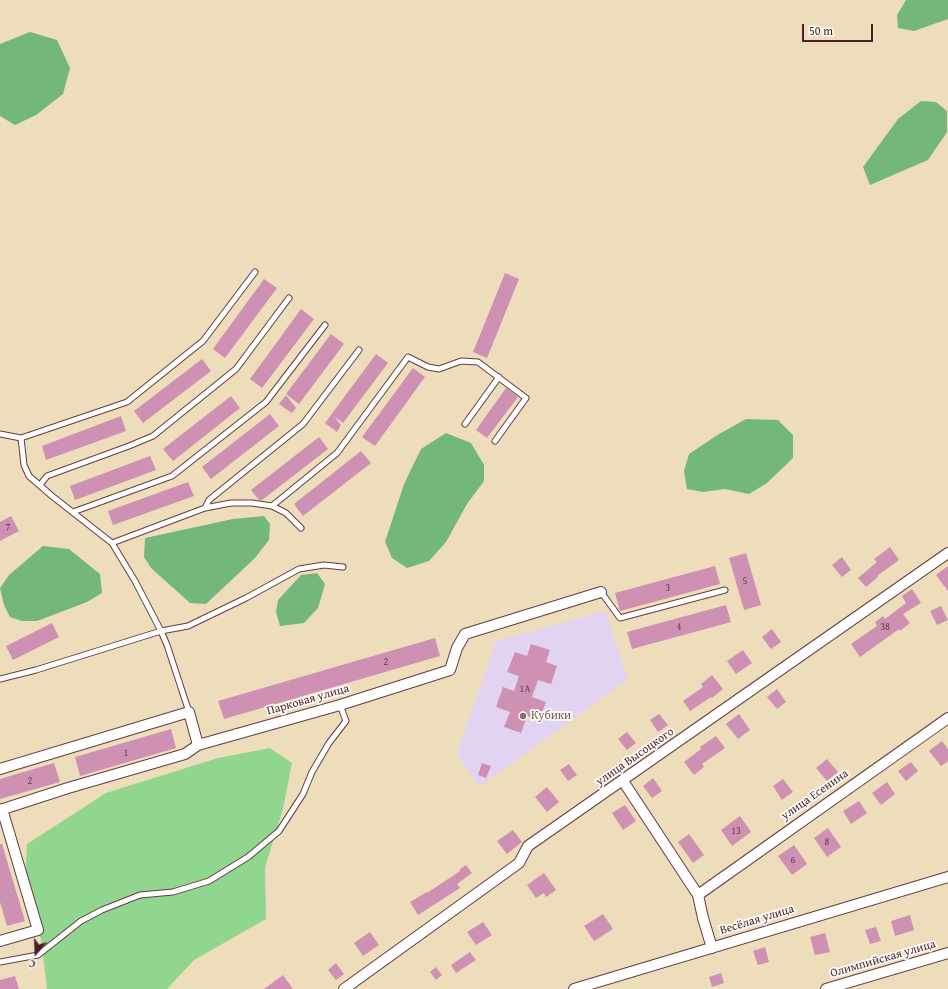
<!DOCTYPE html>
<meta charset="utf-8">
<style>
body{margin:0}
#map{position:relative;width:948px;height:989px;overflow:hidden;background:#eeddba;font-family:"Gentium Book Plus",serif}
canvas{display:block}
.north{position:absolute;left:16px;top:933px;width:40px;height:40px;-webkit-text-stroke:3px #fdfcf7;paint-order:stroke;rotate:199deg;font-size:11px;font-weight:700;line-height:16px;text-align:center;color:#4a1f2b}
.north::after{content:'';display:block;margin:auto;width:14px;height:18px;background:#4a1f2b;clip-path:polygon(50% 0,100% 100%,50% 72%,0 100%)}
.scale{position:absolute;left:802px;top:24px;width:71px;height:18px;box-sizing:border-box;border:2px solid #4a1f2b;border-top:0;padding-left:5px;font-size:12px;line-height:14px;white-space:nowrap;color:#4a1f2b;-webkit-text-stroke:3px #fdfcf7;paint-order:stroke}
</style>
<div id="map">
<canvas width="948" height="989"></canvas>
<div class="north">С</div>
<div class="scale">50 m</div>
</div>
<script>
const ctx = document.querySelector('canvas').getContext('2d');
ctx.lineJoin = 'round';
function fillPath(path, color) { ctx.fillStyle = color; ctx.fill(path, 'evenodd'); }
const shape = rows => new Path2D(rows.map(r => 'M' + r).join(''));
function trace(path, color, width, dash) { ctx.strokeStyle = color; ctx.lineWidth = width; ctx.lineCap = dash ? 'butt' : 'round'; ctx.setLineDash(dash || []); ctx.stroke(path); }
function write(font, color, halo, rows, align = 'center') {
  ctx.font = font + ' "Gentium Book Plus",serif'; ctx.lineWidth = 3.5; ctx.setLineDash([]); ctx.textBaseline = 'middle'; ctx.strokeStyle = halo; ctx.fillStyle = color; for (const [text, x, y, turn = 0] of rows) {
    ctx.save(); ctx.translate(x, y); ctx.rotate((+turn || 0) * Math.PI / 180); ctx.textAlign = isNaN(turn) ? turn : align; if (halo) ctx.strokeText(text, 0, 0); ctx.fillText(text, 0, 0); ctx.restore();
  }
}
fillPath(shape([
 [605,611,628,679,479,787,457,754,496,641]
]), '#e3d3f2');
fillPath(shape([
 [270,748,292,763,283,809,265,867,266,919,194,960,167,989,47,989,41,939,24,902,27,844,106,793,218,758]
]), '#91d68f');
fillPath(shape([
 [906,0,948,0,948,19,914,31,898,28,897,15],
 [30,32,57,40,70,68,63,94,36,115,15,125,0,116,0,44],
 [921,101,936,102,947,111,947,132,928,160,870,185,863,167,898,119],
 [746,419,778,420,793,435,793,458,767,483,749,494,725,489,703,492,687,489,684,471,689,454,719,434],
 [446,433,471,443,484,465,484,481,467,504,446,542,429,561,407,568,392,558,385,542,404,484,421,449],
 [264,516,270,524,269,540,255,558,206,604,190,603,151,568,144,557,145,538,233,519],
 [43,546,69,549,100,574,102,593,87,602,37,621,22,621,10,617,4,605,0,588,9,575],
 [317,573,325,584,318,608,304,623,280,626,276,612,278,600,301,575]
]), '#74b77a');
fillPath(shape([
 [505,273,519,279,487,358,473,352],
 [264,279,277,288,225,358,213,349],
 [301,309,314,319,262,388,250,379],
 [331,334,344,344,299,404,286,394],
 [376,354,388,363,343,423,334,416,341,425,337,432,325,423],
 [202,359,211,371,143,423,134,411],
 [413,368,425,377,375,446,362,437],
 [506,388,518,397,487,438,476,430],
 [286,395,296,408,292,413,279,404],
 [231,396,240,408,173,461,163,449],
 [270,414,279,426,211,479,202,467],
 [121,416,126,431,46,460,42,446],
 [319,437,328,449,262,500,259,500,251,490],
 [361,451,371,463,303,516,294,504],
 [150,456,156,470,75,500,70,486],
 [188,482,194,496,113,525,108,511],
 [11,516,19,531,0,541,0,522],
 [890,547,899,560,877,576,878,577,866,587,858,578,877,562,874,559],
 [746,553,761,605,744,610,729,558],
 [842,557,851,570,842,577,832,565],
 [715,566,720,584,620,611,615,593],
 [948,566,948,591,936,575],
 [912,589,921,603,903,614,910,623,900,631,899,629,860,657,851,644,877,626,875,622,883,616,885,619,906,603,902,596],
 [726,605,731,622,632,649,627,632],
 [941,606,948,620,937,625,930,611],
 [52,623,59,637,13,660,6,646],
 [772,629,781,642,771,649,762,637],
 [435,638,440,656,224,719,218,701],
 [531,644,550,650,546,662,557,666,551,684,538,680,532,697,546,702,539,720,527,716,521,733,504,727,510,712,496,707,503,687,514,691,519,676,507,672,515,652,527,656],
 [743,650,752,663,736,674,727,661],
 [712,675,723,689,712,698,711,697,690,711,683,701,703,687,701,684],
 [777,689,786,702,777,709,767,697],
 [659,714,668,725,658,732,650,720],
 [739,714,750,730,738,739,726,724],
 [171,729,176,748,80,776,75,757],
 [627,732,636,743,627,750,618,739],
 [716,736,725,748,702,764,704,767,694,775,684,762,701,749,700,747],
 [942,741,948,749,948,761,941,766,929,751],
 [827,759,838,772,827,781,816,768],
 [911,762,918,771,906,781,898,771],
 [54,763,60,782,0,799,0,779],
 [482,763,491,766,486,778,478,775],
 [569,764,577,775,568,781,560,770],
 [653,778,662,791,652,798,643,786],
 [783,779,793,792,782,800,773,786],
 [887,782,895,794,881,805,872,793],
 [547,787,559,802,547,812,535,797],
 [859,801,867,813,851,824,843,811],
 [625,805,636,821,623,830,612,813],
 [740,816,751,832,732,846,721,830],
 [828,828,841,847,827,857,814,838],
 [513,830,522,842,507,854,497,841],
 [689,834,704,855,693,863,678,842],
 [0,844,2,844,25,921,7,926,0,902],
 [794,845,807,864,792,875,778,856],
 [466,865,472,873,457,884,460,888,418,915,410,902,427,892,427,893,460,871,459,870],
 [544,873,556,890,546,897,544,893,536,898,527,885],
 [603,914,613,929,594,941,584,926],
 [910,915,914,930,895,936,891,921],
 [483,922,492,935,476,945,467,932],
 [876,927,881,941,870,944,865,930],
 [370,932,379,945,363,956,354,943],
 [825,933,830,952,815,955,810,937],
 [765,947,769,962,758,965,753,951],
 [470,952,476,960,456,973,451,965],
 [336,963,344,974,336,980,328,970],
 [436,967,442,975,436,980,430,972],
 [721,973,724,983,712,987,709,977],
 [283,975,293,989,264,989],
 [15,976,19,989,0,989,0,980]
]), '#ce90b3');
const lane = shape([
 [465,424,499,377],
 [0,434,21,438,127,402,203,341,255,272],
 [21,438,24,465,29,476,52,496,112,543,135,581,161,631,167,645,189,712],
 [40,485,47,476,129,446,153,436,236,369,289,298],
 [272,506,337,453,408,357,428,367,439,369,461,361,478,362,526,398,495,441],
 [205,508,209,500,303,424,359,350],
 [73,512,172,476,266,402,325,325],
 [112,543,205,508,231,503,252,503,272,506,286,513,301,528],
 [601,592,620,618,725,590],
 [0,679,36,670,161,631,188,626,246,598,299,569,324,565,343,567],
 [0,962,38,955,81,921,102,910,140,895,173,892,209,881,248,857,279,831,303,794,312,772,329,743,346,721,340,705]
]);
const street = shape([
 [0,769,189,712,198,745],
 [623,781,698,895,703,918,712,948],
 [0,810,68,788,185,754,198,745,340,705,450,670,457,648,465,634,601,592],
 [698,895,948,718],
 [0,941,38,930,2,809],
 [344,989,519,863,528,846,948,553],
 [574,989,948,877],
 [826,989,948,953]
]);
trace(lane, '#633c40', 7);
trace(street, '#633c40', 12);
trace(lane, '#fff', 5);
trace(street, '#fff', 10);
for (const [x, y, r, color] of [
 [523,716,4,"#8d6e63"]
]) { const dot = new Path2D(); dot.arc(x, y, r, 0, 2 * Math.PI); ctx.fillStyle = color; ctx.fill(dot); trace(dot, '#fdfcf7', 1.5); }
write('10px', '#6b3b4d', null, [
 ["7",8,527],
 ["5",745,581],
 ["3",668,588],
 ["4",679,627],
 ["38",885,627],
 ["2",386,662],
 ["1А",525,689],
 ["1",126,753],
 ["2",30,781],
 ["13",736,831],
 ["8",827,842],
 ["6",793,860]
]);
write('12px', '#4a1f2b', '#fdfcf7', [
 ["Парковая улица",308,700,-16],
 ["улица Высоцкого",635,757,-35],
 ["улица Есенина",815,795,-35],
 ["Весёлая улица",757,920,-17],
 ["Олимпийская улица",883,959,-16]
]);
write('12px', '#785e54', '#fdfcf7', [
 ["Кубики",531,716]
], 'left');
</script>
